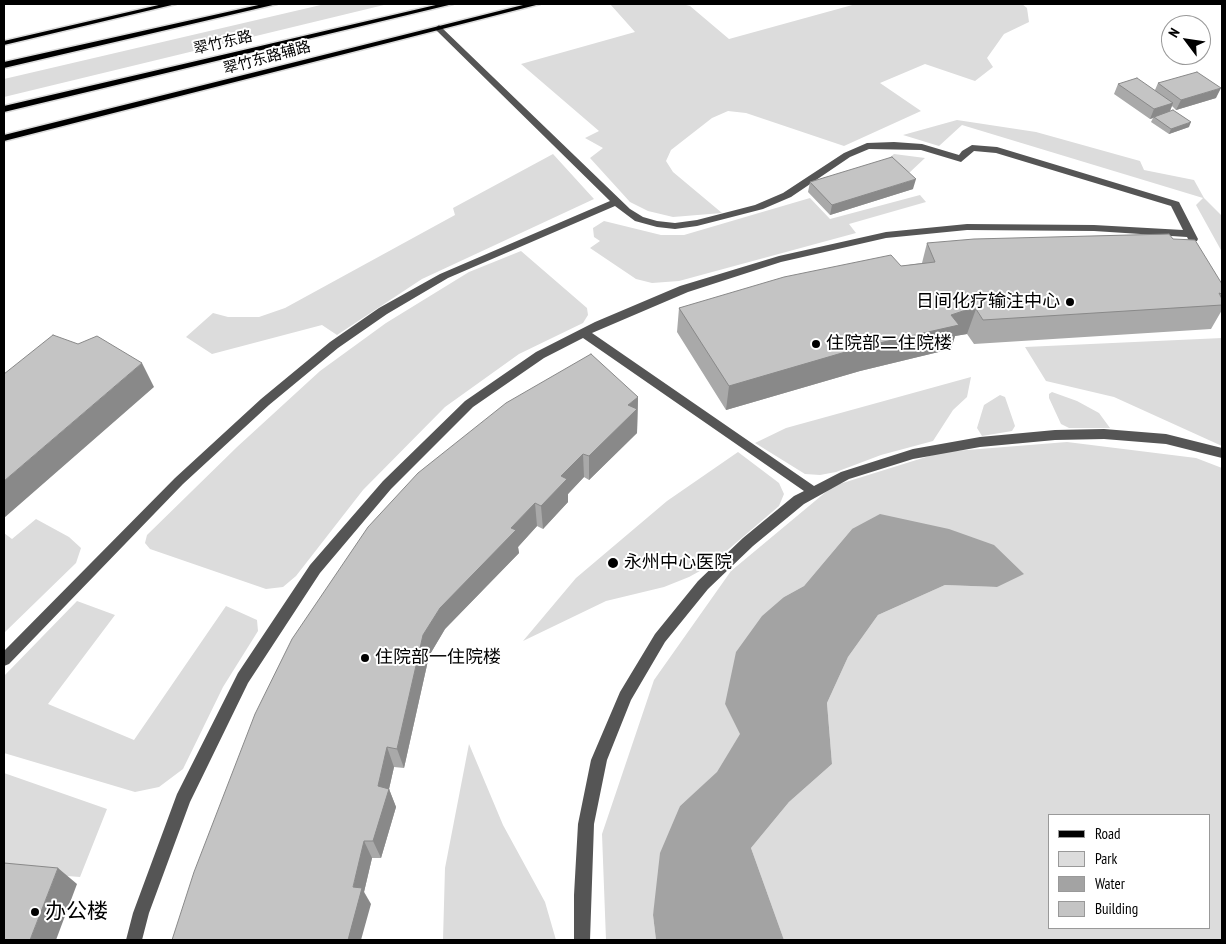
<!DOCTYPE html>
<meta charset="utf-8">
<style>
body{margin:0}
#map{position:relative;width:1226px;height:944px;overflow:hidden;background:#fff;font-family:"PT Sans Narrow",sans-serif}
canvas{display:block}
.frame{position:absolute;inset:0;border:5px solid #000;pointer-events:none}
.legend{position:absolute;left:1048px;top:814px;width:162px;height:115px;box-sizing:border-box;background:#fff;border:1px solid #999;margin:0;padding:6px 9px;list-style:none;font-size:15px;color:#000}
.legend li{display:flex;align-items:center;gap:10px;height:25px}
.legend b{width:25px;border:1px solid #999}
.north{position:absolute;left:1161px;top:15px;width:50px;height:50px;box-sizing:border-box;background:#fff;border:1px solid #999;border-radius:50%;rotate:301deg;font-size:14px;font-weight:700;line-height:20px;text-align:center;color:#000}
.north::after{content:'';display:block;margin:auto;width:18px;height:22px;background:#000;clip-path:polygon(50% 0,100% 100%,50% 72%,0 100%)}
</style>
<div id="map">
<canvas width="1226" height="944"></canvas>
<div class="frame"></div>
<ul class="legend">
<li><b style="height:6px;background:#000"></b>Road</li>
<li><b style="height:14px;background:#dcdcdc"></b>Park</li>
<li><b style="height:14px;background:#a3a3a3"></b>Water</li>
<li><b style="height:14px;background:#c4c4c4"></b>Building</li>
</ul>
<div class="north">N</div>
</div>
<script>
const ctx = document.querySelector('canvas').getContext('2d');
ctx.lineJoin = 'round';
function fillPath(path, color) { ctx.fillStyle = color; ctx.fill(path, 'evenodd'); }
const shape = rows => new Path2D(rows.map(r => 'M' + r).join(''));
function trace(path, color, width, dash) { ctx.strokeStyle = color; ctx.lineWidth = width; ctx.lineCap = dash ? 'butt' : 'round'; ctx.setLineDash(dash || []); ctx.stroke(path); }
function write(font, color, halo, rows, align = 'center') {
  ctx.font = font + ' "PT Sans Narrow","Noto Sans SC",sans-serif'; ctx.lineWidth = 4; ctx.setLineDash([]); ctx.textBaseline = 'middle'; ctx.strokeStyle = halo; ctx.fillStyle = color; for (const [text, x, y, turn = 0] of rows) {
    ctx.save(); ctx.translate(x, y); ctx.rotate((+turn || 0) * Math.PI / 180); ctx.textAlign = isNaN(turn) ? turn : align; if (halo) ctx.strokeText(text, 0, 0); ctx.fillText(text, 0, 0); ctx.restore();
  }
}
fillPath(shape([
 [325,4,388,4,4,97,4,79],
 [610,4,682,4,690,6,729,39,856,4,1022,4,1027,8,1029,22,1004,34,987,58,993,67,975,81,925,64,880,83,921,111,844,146,746,113,728,111,712,118,671,150,666,161,673,172,722,213,673,217,648,211,630,202,590,158,603,148,585,138,599,131,521,64,635,32],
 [957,120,1036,132,1140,161,1144,170,1194,180,1204,198,1222,216,1222,252,1196,205,1203,198,962,125,939,146,903,135],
 [553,154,594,199,422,279,337,335,322,325,212,354,186,337,213,313,228,317,259,317,285,308,455,215,453,208],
 [894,154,925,158,909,173,883,163],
 [920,195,926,202,849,224,856,233,679,281,652,283,636,279,590,248,600,241,594,237,593,228,604,221,661,235,684,235,810,198,830,219],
 [521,251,587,308,588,315,583,323,519,354,445,407,363,490,296,576,283,587,266,589,150,549,145,543,147,535,237,447,320,371,386,323,469,272],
 [1222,338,1222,446,1114,397,1046,381,1025,347],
 [971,377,967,397,953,410,933,441,881,455,836,472,820,475,805,474,755,443,786,428],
 [1052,392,1077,401,1099,413,1110,428,1069,428,1061,424,1049,398,1049,394],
 [1000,395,1005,397,1015,426,1012,431,982,436,977,428,984,405],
 [1067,442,1196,458,1222,468,1222,940,784,940,751,848,789,802,832,764,827,703,848,657,878,615,945,585,997,587,852,529,804,586,784,597,725,704,741,734,718,772,680,806,653,915,656,940,606,940,602,834,654,680,731,571,833,486,942,452],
 [1050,815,1210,815,1210,928,1050,928],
 [738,452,779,483,784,494,779,506,709,566,689,577,664,587,606,601,523,641,576,578,667,501],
 [36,519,69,537,81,548,76,563,4,633,4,533,12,539],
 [77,601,115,615,48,704,134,740,226,606,257,620,258,631,223,687,183,769,159,787,135,792,4,753,4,676],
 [469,744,503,825,545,902,556,940,443,940,445,868],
 [4,773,107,809,80,877,4,871]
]), '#dcdcdc');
fillPath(shape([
 [880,514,949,529,994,545,1024,574,997,587,945,585,878,615,848,657,827,703,832,764,789,802,751,848,784,940,656,940,653,915,660,853,680,806,717,772,740,734,725,704,736,652,762,616,784,597,804,586,852,529]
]), '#a3a3a3');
const major = shape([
 [163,4,176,4,4,45,4,41,163,4],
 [263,4,277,4,4,68,4,62,263,4],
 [440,4,453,4,4,112,4,106,440,4],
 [527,4,540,4,4,141,4,135,527,4]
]);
trace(major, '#dbdbdb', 3);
fillPath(shape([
 [439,25,630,209,643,217,657,221,675,223,697,220,755,205,783,193,844,153,867,143,894,142,922,144,959,155,962,151,972,145,997,147,1179,202,1198,239,1197,241,1189,241,1187,237,1094,231,967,230,886,238,781,262,688,292,592,333,814,486,841,472,913,449,980,437,1055,430,1104,429,1166,434,1222,448,1222,458,1166,444,1104,439,1055,440,980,447,913,459,849,479,804,504,753,546,708,589,665,642,631,700,607,760,594,824,590,940,574,940,574,895,578,824,591,760,620,692,655,634,698,581,743,538,794,496,804,491,583,338,544,358,473,407,391,489,320,573,248,683,190,802,149,913,142,940,126,940,133,913,177,794,238,673,310,565,383,481,465,401,536,352,595,322,680,286,779,256,886,232,967,224,1094,225,1183,230,1171,206,996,153,974,151,961,162,921,150,869,149,850,157,791,197,763,209,697,226,675,229,657,227,635,221,615,206,448,278,387,314,338,348,269,405,183,484,9,664,4,666,4,651,175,478,261,399,330,342,379,308,440,274,610,201,436,30,435,28,439,25]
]), '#555');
fillPath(major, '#000');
fillPath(shape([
 [1158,83,1216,98,1176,110,1172,106,1170,111,1189,127,1169,134,1151,122,1153,118,1150,119,1114,94,1118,84,1155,90],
 [810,182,913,189,830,215,808,192],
 [1173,239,1222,284,1222,310,1211,329,974,344,967,334,955,336,951,349,860,371,726,410,677,332,679,308,901,266,922,263,927,243],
 [638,397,637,433,589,480,584,477,568,494,568,502,543,529,537,526,518,547,519,553,445,629,429,656,404,768,394,767,389,789,396,807,381,858,372,858,364,892,371,904,255,714]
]), '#a9a9a9');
fillPath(shape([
 [1221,88,1216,98,1176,110,1181,100],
 [1173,103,1169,113,1154,117,1153,118,1150,119,1154,109],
 [1191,122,1189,127,1169,134,1171,129],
 [916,179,913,189,830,215,832,205],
 [976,309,967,334,955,336,951,349,860,371,726,410,729,386,951,315,963,311],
 [142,363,154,387,4,518,4,481],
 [638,397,637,433,589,480,589,456,628,405],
 [583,454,584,477,568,494,568,502,543,529,541,506,561,476],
 [535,503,537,526,518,547,519,553,445,629,429,656,404,768,397,749,423,635,440,608,511,528],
 [387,747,394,767,389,789,396,807,381,858,373,841,378,786],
 [364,841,372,858,364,892,371,904,361,940,348,940,353,887],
 [58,868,77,884,56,940,30,940]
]), '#898989');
const building = shape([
 [1197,72,1221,88,1181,100,1158,83,1197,72],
 [1137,78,1173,103,1154,109,1118,84,1137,78],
 [1173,110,1191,122,1171,129,1154,117,1173,110],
 [892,157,916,179,832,205,810,182,892,157],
 [1169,234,1173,239,1195,240,1222,284,1222,294,1219,293,1222,299,1222,305,983,320,976,309,963,311,951,315,959,325,866,346,729,386,679,308,784,277,891,255,901,266,935,262,927,243,974,239,1169,234],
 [53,335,78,344,97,336,142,363,4,481,4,374,53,335],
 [591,354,638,397,628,405,637,409,589,456,583,454,561,476,567,479,541,506,535,503,511,528,516,530,440,608,423,635,397,749,387,747,378,786,389,789,373,841,364,841,353,887,362,888,348,940,172,940,194,872,255,714,292,639,368,527,418,473,506,403,591,354],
 [4,863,58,868,30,940,4,940,4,863]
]);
fillPath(building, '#c4c4c4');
trace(building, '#898989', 1);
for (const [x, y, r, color] of [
 [1070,302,5,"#000"],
 [816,344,5,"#000"],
 [613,563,6,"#000"],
 [365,658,5,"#000"],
 [35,912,5,"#000"]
]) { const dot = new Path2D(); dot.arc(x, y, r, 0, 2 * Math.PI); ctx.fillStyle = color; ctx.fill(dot); trace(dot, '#fff', 2); }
write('15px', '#000', '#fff', [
 ["翠竹东路",223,43,-13],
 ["翠竹东路辅路",267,58,-15]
]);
write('18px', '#000', '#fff', [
 ["日间化疗输注中心",1060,302,"right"],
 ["住院部二住院楼",826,344],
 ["永州中心医院",624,563],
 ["住院部一住院楼",375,658]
], 'left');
write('21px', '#000', '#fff', [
 ["办公楼",45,912]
], 'left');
</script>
